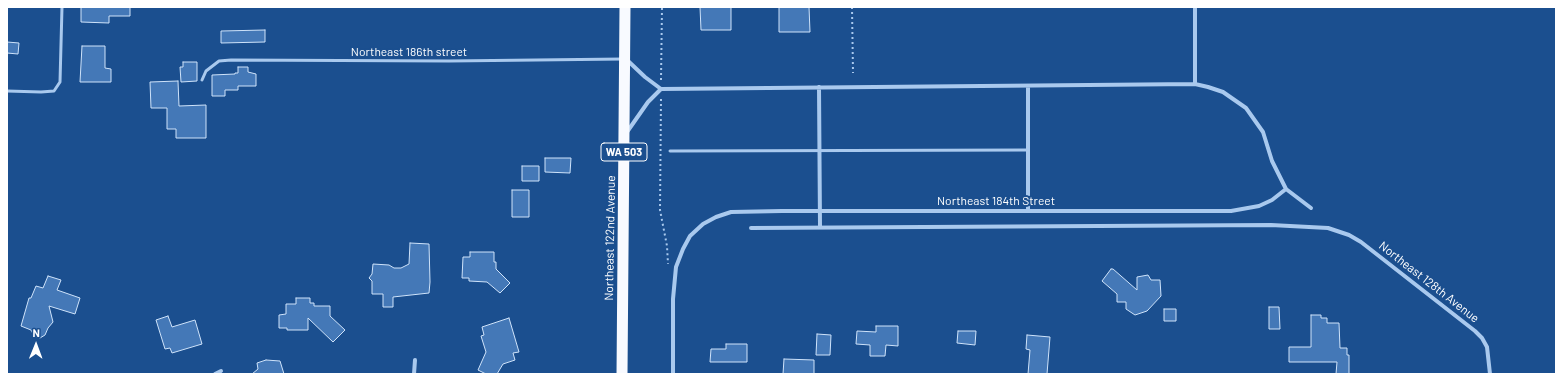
<!DOCTYPE html>
<style>
body{margin:0}
#map{position:relative;width:1563px;height:381px;overflow:hidden;background:#1b4f8f;font-family:Barlow,sans-serif}
canvas{display:block}
.frame{position:absolute;inset:0;border:8px solid #fff;pointer-events:none}
.north{position:absolute;left:16px;top:325px;width:40px;height:40px;-webkit-text-stroke:3px #1b4f8f;paint-order:stroke;rotate:1deg;font-size:11px;font-weight:700;line-height:16px;text-align:center;color:#fff}
.north::after{content:'';display:block;margin:auto;width:14px;height:18px;background:#fff;clip-path:polygon(50% 0,100% 100%,50% 72%,0 100%)}
</style>
<div id="map">
<canvas width="1563" height="381"></canvas>
<div class="frame"></div>
<div class="north">N</div>
</div>
<script>
const ctx = document.querySelector('canvas').getContext('2d');
ctx.lineJoin = 'round';
function fillPath(path, color) { ctx.fillStyle = color; ctx.fill(path, 'evenodd'); }
const shape = rows => new Path2D(rows.map(r => 'M' + r).join(''));
function trace(path, color, width, dash) { ctx.strokeStyle = color; ctx.lineWidth = width; ctx.lineCap = dash ? 'butt' : 'round'; ctx.setLineDash(dash || []); ctx.stroke(path); }
function write(font, color, halo, rows, align = 'center') {
  ctx.font = font + ' Barlow,sans-serif'; ctx.lineWidth = 4; ctx.setLineDash([]); ctx.textBaseline = 'middle'; ctx.strokeStyle = halo; ctx.fillStyle = color; for (const [text, x, y, turn = 0] of rows) {
    ctx.save(); ctx.translate(x, y); ctx.rotate((+turn || 0) * Math.PI / 180); ctx.textAlign = isNaN(turn) ? turn : align; if (halo) ctx.strokeText(text, 0, 0); ctx.fillText(text, 0, 0); ctx.restore();
  }
}
const building = shape([
 [81,7,130,7,130,16,109,16,109,23,81,22,81,7],
 [700,7,731,7,731,30,701,30,700,7],
 [779,7,809,7,810,32,779,32,779,7],
 [265,30,265,42,221,43,221,31,265,30],
 [7,42,19,43,18,54,7,53,7,42],
 [82,46,105,46,105,68,111,69,111,82,80,82,82,46],
 [183,62,197,62,197,81,181,82,180,67,183,67,183,62],
 [238,67,248,67,248,72,256,74,256,86,238,86,238,90,225,90,225,96,212,96,212,75,235,74,235,73,238,73,238,67],
 [178,81,179,106,206,105,206,138,176,138,176,129,167,129,167,108,151,108,150,82,178,81],
 [545,158,571,158,570,173,545,172,545,158],
 [522,166,539,166,539,181,522,181,522,166],
 [512,190,529,190,529,217,512,217,512,190],
 [410,243,429,244,430,282,429,293,393,297,393,307,383,307,383,294,372,294,372,281,369,278,372,274,373,264,389,265,394,268,401,268,409,264,410,243],
 [470,252,494,252,494,262,496,262,496,269,510,283,500,293,487,282,469,281,469,278,462,278,463,257,470,257,470,252],
 [1111,269,1113,269,1137,290,1137,277,1148,275,1151,280,1160,280,1161,296,1147,311,1135,315,1126,309,1126,302,1117,302,1117,294,1102,281,1111,269],
 [48,276,61,280,57,290,80,298,75,314,49,306,53,322,48,328,45,335,40,338,34,336,31,330,21,326,29,298,31,298,36,286,43,288,48,276],
 [296,298,310,298,310,303,314,303,314,306,330,306,330,316,345,330,333,342,308,318,308,330,287,330,287,328,279,328,279,315,286,314,286,304,296,304,296,298],
 [1269,307,1279,307,1280,329,1269,329,1269,307],
 [1164,309,1176,309,1176,321,1164,321,1164,309],
 [1311,315,1321,315,1321,318,1327,318,1327,323,1339,323,1340,348,1347,348,1347,355,1349,355,1349,374,1336,374,1337,362,1289,362,1289,347,1311,347,1311,315],
 [168,316,172,327,195,320,202,344,172,353,170,348,165,349,156,320,168,316],
 [509,318,519,352,513,353,515,360,503,364,497,374,486,374,478,370,486,352,481,336,484,335,482,327,509,318],
 [876,326,898,326,898,346,886,345,885,356,870,356,870,345,856,344,857,331,876,332,876,326],
 [958,331,976,331,975,345,957,343,958,331],
 [817,334,831,335,830,355,816,355,817,334],
 [1027,335,1050,337,1047,374,1028,374,1030,350,1026,349,1027,335],
 [726,344,747,344,747,362,710,362,711,349,726,349,726,344],
 [784,359,814,360,814,374,783,374,784,359],
 [266,360,280,361,284,374,252,374,258,369,257,363,266,360]
]);
fillPath(building, '#4478b7');
trace(building, '#cfe3fa', 1);
trace(shape([
 [852,7,853,73],
 [661,80,662,7],
 [661,99,660,210,667,246,668,264]
]), '#a9c9ee', 2, [2, 3]);
trace(shape([
 [202,80,206,71,219,61,231,60,449,61,623,59],
 [7,91,41,92,54,91,60,82,62,7],
 [670,151,1028,150]
]), '#a9c9ee', 3);
trace(shape([
 [627,60,645,77,661,89,1195,84,1208,87,1223,92,1246,108,1263,132,1272,161,1286,189,1311,208],
 [1195,84,1195,7],
 [819,87,820,227],
 [627,132,648,102,661,89],
 [1028,211,1028,86],
 [751,228,1271,225,1328,228,1349,235,1361,242,1475,331,1482,338,1487,347,1490,374],
 [215,374,221,371],
 [414,374,415,360],
 [673,374,673,299,676,267,683,249,690,236,703,224,716,217,731,212,782,211,1231,211,1259,206,1272,200,1286,189]
]), '#a9c9ee', 4);
trace(shape([
 [622,374,625,7]
]), '#f8faff', 11);
for (const [x, y, w] of [
 [624,152,46]
]) { const box = new Path2D(); box.roundRect(x - w / 2, y - 9, w, 18, 3); ctx.fillStyle = '#1b4f8f'; ctx.fill(box); trace(box, '#fff', 1); }
write('bold 11px', '#fff', null, [
 ["WA 503",624,152]
]);
write('12px', '#fff', '#1b4f8f', [
 ["Northeast 186th street",409,52],
 ["Northeast 184th Street",996,201],
 ["Northeast 122nd Avenue",610,238,-89],
 ["Northeast 128th Avenue",1429,282,38]
]);
</script>
